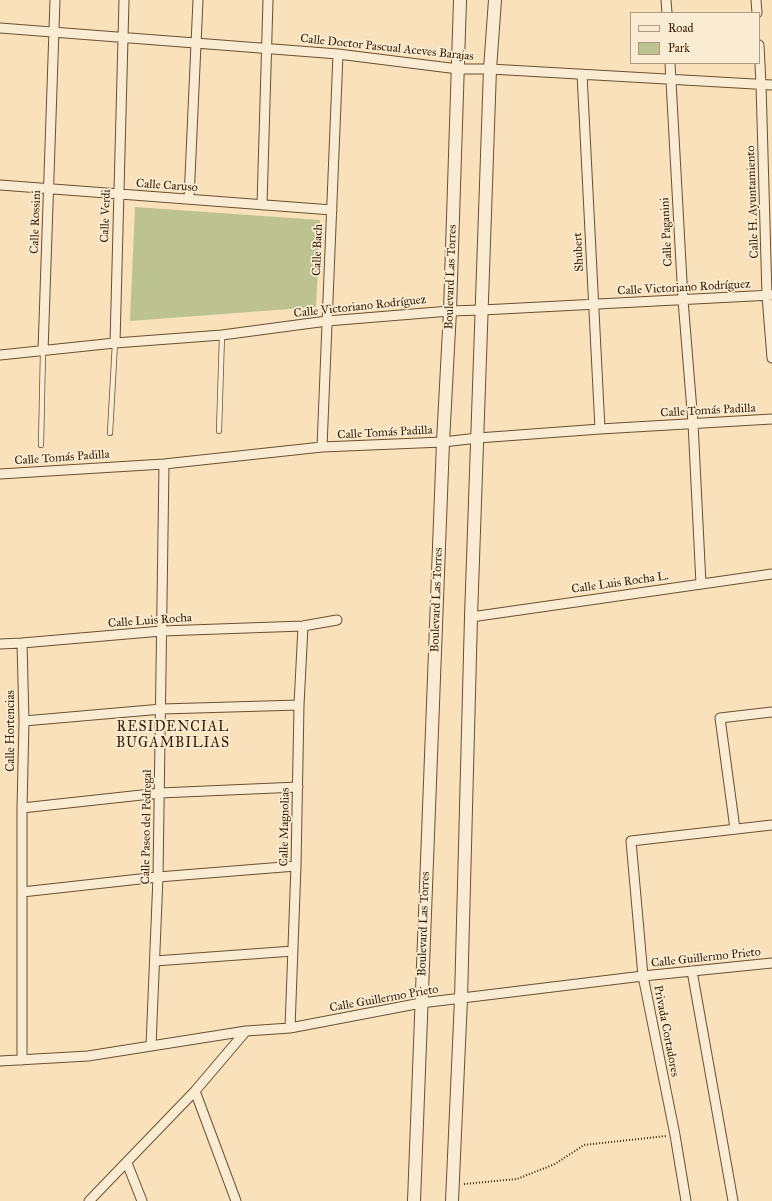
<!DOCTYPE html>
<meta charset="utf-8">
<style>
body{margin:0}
#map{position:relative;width:772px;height:1201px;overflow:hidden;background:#f8e1bb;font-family:"IM FELL Great Primer",serif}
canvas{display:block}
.legend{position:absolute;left:630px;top:12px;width:130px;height:52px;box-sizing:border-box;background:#faecd3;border:1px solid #ad9a80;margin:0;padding:5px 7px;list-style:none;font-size:12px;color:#3a2003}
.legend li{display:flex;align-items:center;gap:8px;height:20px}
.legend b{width:20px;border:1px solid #ad9a80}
</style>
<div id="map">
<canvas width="772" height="1201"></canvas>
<ul class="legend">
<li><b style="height:5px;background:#faecd3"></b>Road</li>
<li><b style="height:11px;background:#bcc391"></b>Park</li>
</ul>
</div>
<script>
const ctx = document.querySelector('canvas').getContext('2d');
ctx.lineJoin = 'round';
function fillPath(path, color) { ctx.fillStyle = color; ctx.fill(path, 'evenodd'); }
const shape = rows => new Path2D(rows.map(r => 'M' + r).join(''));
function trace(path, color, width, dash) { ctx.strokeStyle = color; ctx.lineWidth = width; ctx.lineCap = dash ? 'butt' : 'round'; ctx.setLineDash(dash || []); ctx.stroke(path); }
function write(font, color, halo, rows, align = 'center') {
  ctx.font = font + ' "IM FELL Great Primer",serif'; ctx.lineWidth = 3.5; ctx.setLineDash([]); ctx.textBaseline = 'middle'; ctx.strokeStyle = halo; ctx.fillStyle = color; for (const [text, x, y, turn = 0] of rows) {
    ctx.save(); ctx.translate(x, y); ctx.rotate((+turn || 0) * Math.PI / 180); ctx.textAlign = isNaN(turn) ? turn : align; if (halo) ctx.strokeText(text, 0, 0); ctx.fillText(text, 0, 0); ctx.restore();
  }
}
fillPath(shape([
 [135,207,320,220,316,307,130,321]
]), '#bcc391');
const service = shape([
 [219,431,222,335],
 [110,433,115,343],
 [41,445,43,351]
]);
const minor = shape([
 [666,0,667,13],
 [756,0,757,13],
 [0,28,338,54,458,69,490,69,772,85],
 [759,45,761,84,767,296,772,358],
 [670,63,683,300,693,423,701,584],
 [582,74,600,429],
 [0,185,332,210],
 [189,199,198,0],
 [262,205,268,0],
 [115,343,124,0],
 [43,351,55,0],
 [0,355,115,343,222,335,327,321,450,311,482,310,772,295],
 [322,447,338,54],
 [0,474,164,464,322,447,443,442,478,438,600,429,772,419],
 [471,617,772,574],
 [22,643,24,721,22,808,22,1060],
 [0,644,22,643,162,631,303,626,337,620],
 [24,721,162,709,299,705],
 [22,808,160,793,298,787],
 [735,829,720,718,772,712],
 [22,892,158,877,296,866],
 [155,961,293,951],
 [692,971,733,1201],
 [290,1028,296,866,299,705,303,626],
 [151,1046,158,877,164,464],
 [0,1061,88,1056,246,1031,290,1028,421,1003,643,976,772,963],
 [195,1091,236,1201],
 [127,1163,142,1201],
 [89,1201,195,1091,246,1031],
 [686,1201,675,1135,643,976,631,841,772,825]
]);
const tertiary = shape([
 [414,1201,443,442,450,311,460,0],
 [452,1201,461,999,471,617,490,69,495,0]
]);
trace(service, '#6a5031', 6);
trace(minor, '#6a5031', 11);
trace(tertiary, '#6a5031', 14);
trace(shape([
 [464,1184,517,1179,555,1164,584,1145,666,1136]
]), '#3a2003', 2, [1, 2]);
trace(service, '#faecd3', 4.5);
trace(minor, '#faecd3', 9);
trace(tertiary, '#faecd3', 12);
write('12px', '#3a2003', '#faecd3', [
 ["Calle Doctor Pascual Aceves Barajas",387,48,6],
 ["Calle Caruso",167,186,4],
 ["Calle H. Ayuntamiento",753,202,-92],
 ["Calle Verdi",106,216,-88],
 ["Calle Rossini",36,222,-88],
 ["Calle Paganini",667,232,-93],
 ["Calle Bach",318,250,-88],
 ["Shubert",579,252,-93],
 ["Boulevard Las Torres",451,277,-88],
 ["Calle Victoriano Rodríguez",684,288,-3],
 ["Calle Victoriano Rodríguez",360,307,-6],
 ["Calle Tomás Padilla",708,411,-3],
 ["Calle Tomás Padilla",385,433,-3],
 ["Calle Tomás Padilla",62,458,-4],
 ["Calle Luis Rocha L.",620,583,-8],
 ["Boulevard Las Torres",437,600,-88],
 ["Calle Luis Rocha",150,621,-4],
 ["Calle Hortencias",11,731,-90],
 ["Calle Paseo del Pedregal",147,827,-89],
 ["Calle Magnolias",285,827,-89],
 ["Boulevard Las Torres",424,924,-88],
 ["Calle Guillermo Prieto",706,958,-6],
 ["Calle Guillermo Prieto",384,999,-10],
 ["Privada Cortadores",666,1031,79]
]);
ctx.letterSpacing = '1px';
write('14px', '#3a2003', '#faecd3', [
 ["RESIDENCIAL",173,728],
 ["BUGAMBILIAS",173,744]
]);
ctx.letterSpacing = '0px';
</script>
